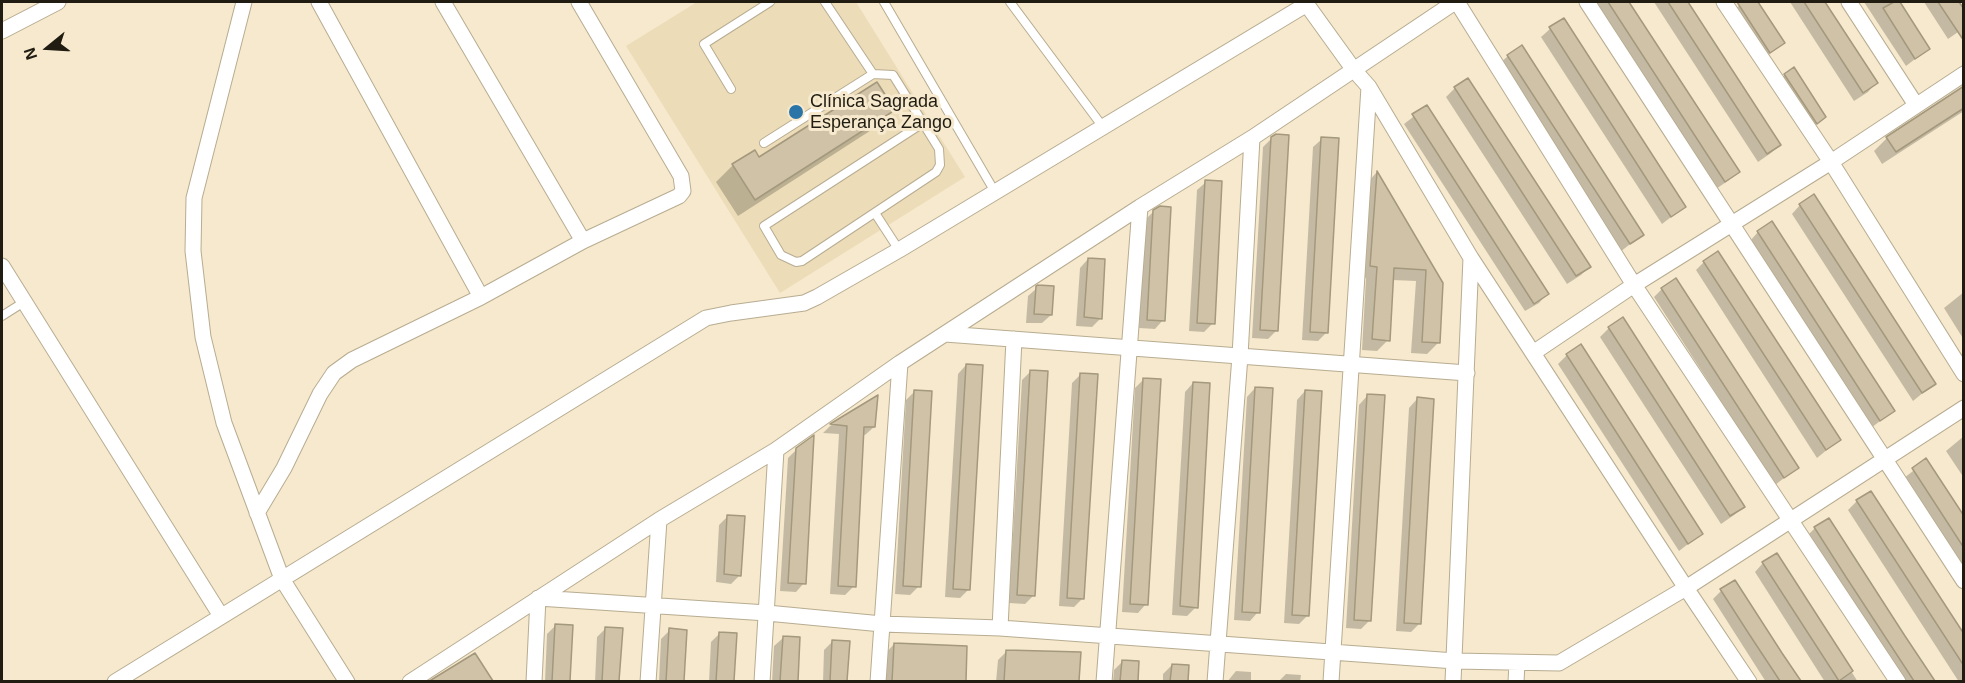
<!DOCTYPE html>
<meta charset="utf-8">
<style>
body{margin:0}
#map{position:relative;width:1965px;height:683px;overflow:hidden;background:#f6e9cd;font-family:Arial,sans-serif}
canvas{display:block}
.frame{position:absolute;inset:0;border:3px solid #201c11;pointer-events:none}
.north{position:absolute;left:18px;top:18px;width:60px;height:60px;-webkit-text-stroke:4px #f6e9cd;paint-order:stroke;rotate:252deg;font-size:16px;font-weight:700;line-height:24px;text-align:center;color:#201c11}
.north::after{content:'';display:block;margin:auto;width:21px;height:27px;background:#201c11;clip-path:polygon(50% 0,100% 100%,50% 72%,0 100%)}
</style>
<div id="map">
<canvas width="1965" height="683"></canvas>
<div class="frame"></div>
<div class="north">N</div>
</div>
<script>
const ctx = document.querySelector('canvas').getContext('2d');
ctx.lineJoin = 'round';
function fillPath(path, color) { ctx.fillStyle = color; ctx.fill(path, 'evenodd'); }
const shape = rows => new Path2D(rows.map(r => 'M' + r).join(''));
function trace(path, color, width, dash) { ctx.strokeStyle = color; ctx.lineWidth = width; ctx.lineCap = dash ? 'butt' : 'round'; ctx.setLineDash(dash || []); ctx.stroke(path); }
function write(font, color, halo, rows, align = 'center') {
  ctx.font = font + ' Arial,sans-serif'; ctx.lineWidth = 6; ctx.setLineDash([]); ctx.textBaseline = 'middle'; ctx.strokeStyle = halo; ctx.fillStyle = color; for (const [text, x, y, turn = 0] of rows) {
    ctx.save(); ctx.translate(x, y); ctx.rotate((+turn || 0) * Math.PI / 180); ctx.textAlign = isNaN(turn) ? turn : align; if (halo) ctx.strokeText(text, 0, 0); ctx.fillText(text, 0, 0); ctx.restore();
  }
}
fillPath(shape([
 [697,2,856,2,965,177,780,293,626,46]
]), '#ecdcb8');
fillPath(shape([
 [1595,2,1628,2,1738,172,1729,180,1716,189],
 [1654,2,1687,2,1779,145,1771,153,1758,162],
 [1744,2,1756,2,1783,43,1761,61,1730,13],
 [1790,2,1823,2,1876,83,1868,92,1854,101],
 [1864,2,1898,2,1928,49,1906,66],
 [1924,2,1957,2,1964,11,1961,30,1948,39],
 [1550,29,1684,207,1662,224,1541,37],
 [1508,56,1643,234,1620,252,1499,64],
 [1785,75,1825,117,1808,131,1776,84],
 [1468,80,1589,267,1581,275,1567,284,1446,97,1455,88],
 [1964,86,1964,111,1882,164,1874,151,1887,138,1960,90],
 [1426,107,1547,294,1539,303,1525,311,1404,124],
 [893,110,876,127,738,216,716,182,733,165,759,159],
 [1272,138,1277,330,1268,339,1252,338,1263,147],
 [1322,139,1326,333,1318,341,1302,340,1313,147],
 [1376,173,1441,283,1438,343,1427,354,1411,353,1416,281,1392,280,1388,340,1377,351,1362,350,1366,278,1359,277,1366,184],
 [1206,182,1213,323,1204,332,1189,331,1197,190],
 [1800,205,1935,383,1913,401,1792,214],
 [1154,211,1163,320,1155,329,1139,328,1145,220],
 [1758,232,1893,411,1871,428,1750,241],
 [1088,259,1101,318,1092,327,1076,326,1080,268],
 [1704,262,1839,440,1817,458,1696,270],
 [1037,288,1051,315,1042,323,1026,323,1028,296],
 [1662,289,1797,468,1775,485,1654,297],
 [1964,292,1964,340,1944,308],
 [1609,328,1743,507,1734,515,1721,524,1600,337],
 [1567,355,1701,534,1679,551,1558,364],
 [966,365,969,589,960,598,945,597,958,374],
 [1031,371,1034,595,1025,604,1009,603,1022,380],
 [1081,374,1083,598,1074,607,1059,606,1072,383],
 [1143,380,1146,604,1138,613,1122,612,1135,388],
 [1193,383,1196,607,1187,616,1172,615,1185,392],
 [1255,388,1258,612,1250,621,1234,620,1247,397],
 [915,391,919,586,910,595,895,594,906,400],
 [1305,391,1308,615,1299,624,1284,623,1297,400],
 [1367,396,1370,620,1361,629,1346,628,1359,405],
 [876,398,874,427,865,435,862,435,854,586,845,595,830,594,839,434,823,433,830,426],
 [1417,399,1420,623,1411,632,1396,631,1409,408],
 [1964,436,1964,478,1946,451],
 [797,449,804,583,796,592,780,591,788,458],
 [1926,461,1964,519,1964,570,1904,478],
 [1857,501,1964,637,1964,682,1959,682,1848,510],
 [728,516,740,575,731,584,716,582,719,525],
 [1828,520,1933,682,1900,682,1806,537,1815,528],
 [1777,555,1858,682,1825,682,1755,572,1763,563],
 [1735,582,1799,682,1766,682,1713,599,1721,591],
 [556,625,572,626,569,682,545,682,547,634],
 [606,628,621,630,618,682,595,682,597,637],
 [670,630,685,631,683,682,659,682,661,639],
 [720,633,735,634,732,682,709,682,711,642],
 [783,638,799,639,796,682,772,682,774,646],
 [833,641,848,642,846,682,823,682,824,650],
 [894,644,966,648,964,682,884,682,886,653],
 [1007,651,1079,654,1077,682,996,682,998,660],
 [475,655,491,682,431,682],
 [1122,662,1138,663,1137,682,1113,682,1114,670],
 [1172,665,1187,666,1186,682,1163,682,1163,674],
 [1236,671,1251,672,1251,682,1227,682],
 [1286,674,1301,675,1300,682,1278,682]
]), '#0003');
const building = shape([
 [1608,2,1629,2,1740,172,1725,182,1608,2],
 [1668,2,1688,2,1781,145,1767,154,1668,2],
 [1737,2,1758,2,1785,43,1770,53,1737,2],
 [1804,2,1825,2,1878,83,1863,93,1804,2],
 [1894,2,1900,2,1930,49,1915,59,1883,8,1894,2],
 [1938,2,1959,2,1964,9,1964,41,1938,2],
 [1564,18,1686,207,1671,217,1549,27,1564,18],
 [1522,45,1644,235,1630,244,1507,55,1522,45],
 [1794,67,1826,117,1817,124,1784,74,1794,67],
 [1468,78,1591,267,1576,276,1454,87,1468,78],
 [877,82,895,110,755,200,732,164,755,150,759,157,877,82],
 [1964,86,1964,108,1896,152,1886,137,1964,86],
 [1427,105,1549,294,1534,304,1412,114,1427,105],
 [1276,134,1289,135,1278,331,1260,330,1271,137,1276,134],
 [1321,137,1339,138,1328,333,1310,332,1321,137],
 [1377,171,1443,283,1440,343,1422,342,1426,270,1394,268,1390,341,1372,339,1377,267,1370,266,1377,171],
 [1205,180,1222,181,1215,324,1197,323,1205,180],
 [1814,194,1936,384,1922,393,1799,204,1814,194],
 [1160,206,1171,207,1165,321,1147,320,1153,210,1160,206],
 [1772,221,1895,411,1880,421,1757,231,1772,221],
 [1718,251,1841,440,1826,450,1703,261,1718,251],
 [1088,258,1105,259,1102,319,1084,317,1088,258],
 [1676,278,1799,468,1784,478,1661,288,1676,278],
 [1038,285,1054,286,1052,315,1034,314,1036,286,1038,285],
 [1623,317,1745,507,1730,516,1608,327,1623,317],
 [1581,344,1703,534,1688,544,1566,354,1581,344],
 [966,364,983,365,970,590,953,589,966,364],
 [1030,370,1048,371,1035,596,1017,595,1030,370],
 [1080,373,1098,374,1084,599,1067,598,1080,373],
 [1143,378,1161,379,1148,605,1130,604,1143,378],
 [1193,382,1210,383,1198,608,1180,606,1193,382],
 [1255,387,1273,388,1260,613,1242,612,1255,387],
 [914,390,932,391,921,587,903,586,914,390],
 [1305,390,1322,391,1309,616,1292,615,1305,390],
 [1367,394,1385,395,1371,621,1354,620,1367,394],
 [878,395,875,427,864,427,856,587,838,586,847,426,830,424,878,395],
 [1417,397,1434,399,1421,624,1404,623,1417,397],
 [814,435,806,584,788,583,796,448,814,435],
 [1926,458,1964,516,1964,548,1912,468,1926,458],
 [1871,491,1964,634,1964,666,1856,500,1871,491],
 [727,515,745,516,741,576,724,574,727,515],
 [1829,518,1905,636,1935,681,1914,681,1846,577,1814,527,1829,518],
 [1777,553,1853,671,1839,681,1762,562,1777,553],
 [1735,580,1782,653,1801,681,1780,681,1749,634,1720,589,1735,580],
 [555,624,573,625,570,681,552,681,555,624],
 [605,627,623,628,619,681,602,681,605,627],
 [669,628,687,630,684,681,666,681,669,628],
 [719,632,737,633,734,681,716,681,719,632],
 [783,636,800,637,798,681,780,681,783,636],
 [832,640,850,641,847,681,830,681,832,640],
 [894,643,967,646,966,681,892,681,894,643],
 [1006,650,1081,652,1079,681,1004,681,1006,650],
 [475,653,493,681,429,681,431,680,475,653],
 [1122,660,1139,661,1138,681,1120,681,1122,660],
 [1172,664,1189,665,1188,681,1170,681,1172,664]
]);
fillPath(building, '#cfc2a7');
trace(building, '#a4987d', 1.5);
const service = shape([
 [825,2,873,74,893,75,923,123,939,149,940,165,936,172,802,261,796,262,781,255,764,226,923,123],
 [884,2,995,192],
 [1010,2,1103,127],
 [731,89,704,44,770,2],
 [764,143,873,74],
 [875,213,899,250],
 [2,316,24,302]
]);
const minor = shape([
 [244,2,194,198,193,251,203,337,224,423,282,579,347,682],
 [319,2,481,297],
 [443,2,583,241],
 [1305,2,1354,70,1369,87,1471,258,1686,588,1749,682],
 [1457,2,1634,285,1898,682],
 [1587,2,1964,581],
 [1724,2,1831,162,1964,374],
 [1849,2,1916,105],
 [2,31,58,2],
 [2,266,221,616],
 [945,334,1467,373],
 [1533,353,1634,285,1831,162,1964,74],
 [257,513,284,468,320,394,334,373,352,360,481,297,583,241,679,196,683,191,681,176,579,2],
 [1000,628,1014,339],
 [115,682,706,318,731,313,804,303,817,297,899,250,1307,4],
 [410,682,659,520,776,450,900,363,1140,207,1252,138,1455,2],
 [534,682,538,598,767,613,882,624,1000,628,1455,661,1559,663,1686,588,1964,408],
 [648,682,659,520],
 [762,682,776,450],
 [878,682,900,363],
 [1104,682,1140,207],
 [1215,682,1240,356,1252,138],
 [1331,682,1369,87],
 [1453,682,1471,258],
 [1516,682,1517,663]
]);
trace(service, '#b8ac91', 10);
trace(minor, '#b8ac91', 17);
trace(service, '#fff', 8);
trace(minor, '#fff', 15);
for (const [x, y, r, color] of [
 [796,112,8,"#2a74a7"]
]) { const dot = new Path2D(); dot.arc(x, y, r, 0, 2 * Math.PI); ctx.fillStyle = color; ctx.fill(dot); trace(dot, '#f6e9cd', 2); }
write('18px', '#201c11', '#f6e9cd', [
 ["Clínica Sagrada",810,102],
 ["Esperança Zango",810,123]
], 'left');
</script>
